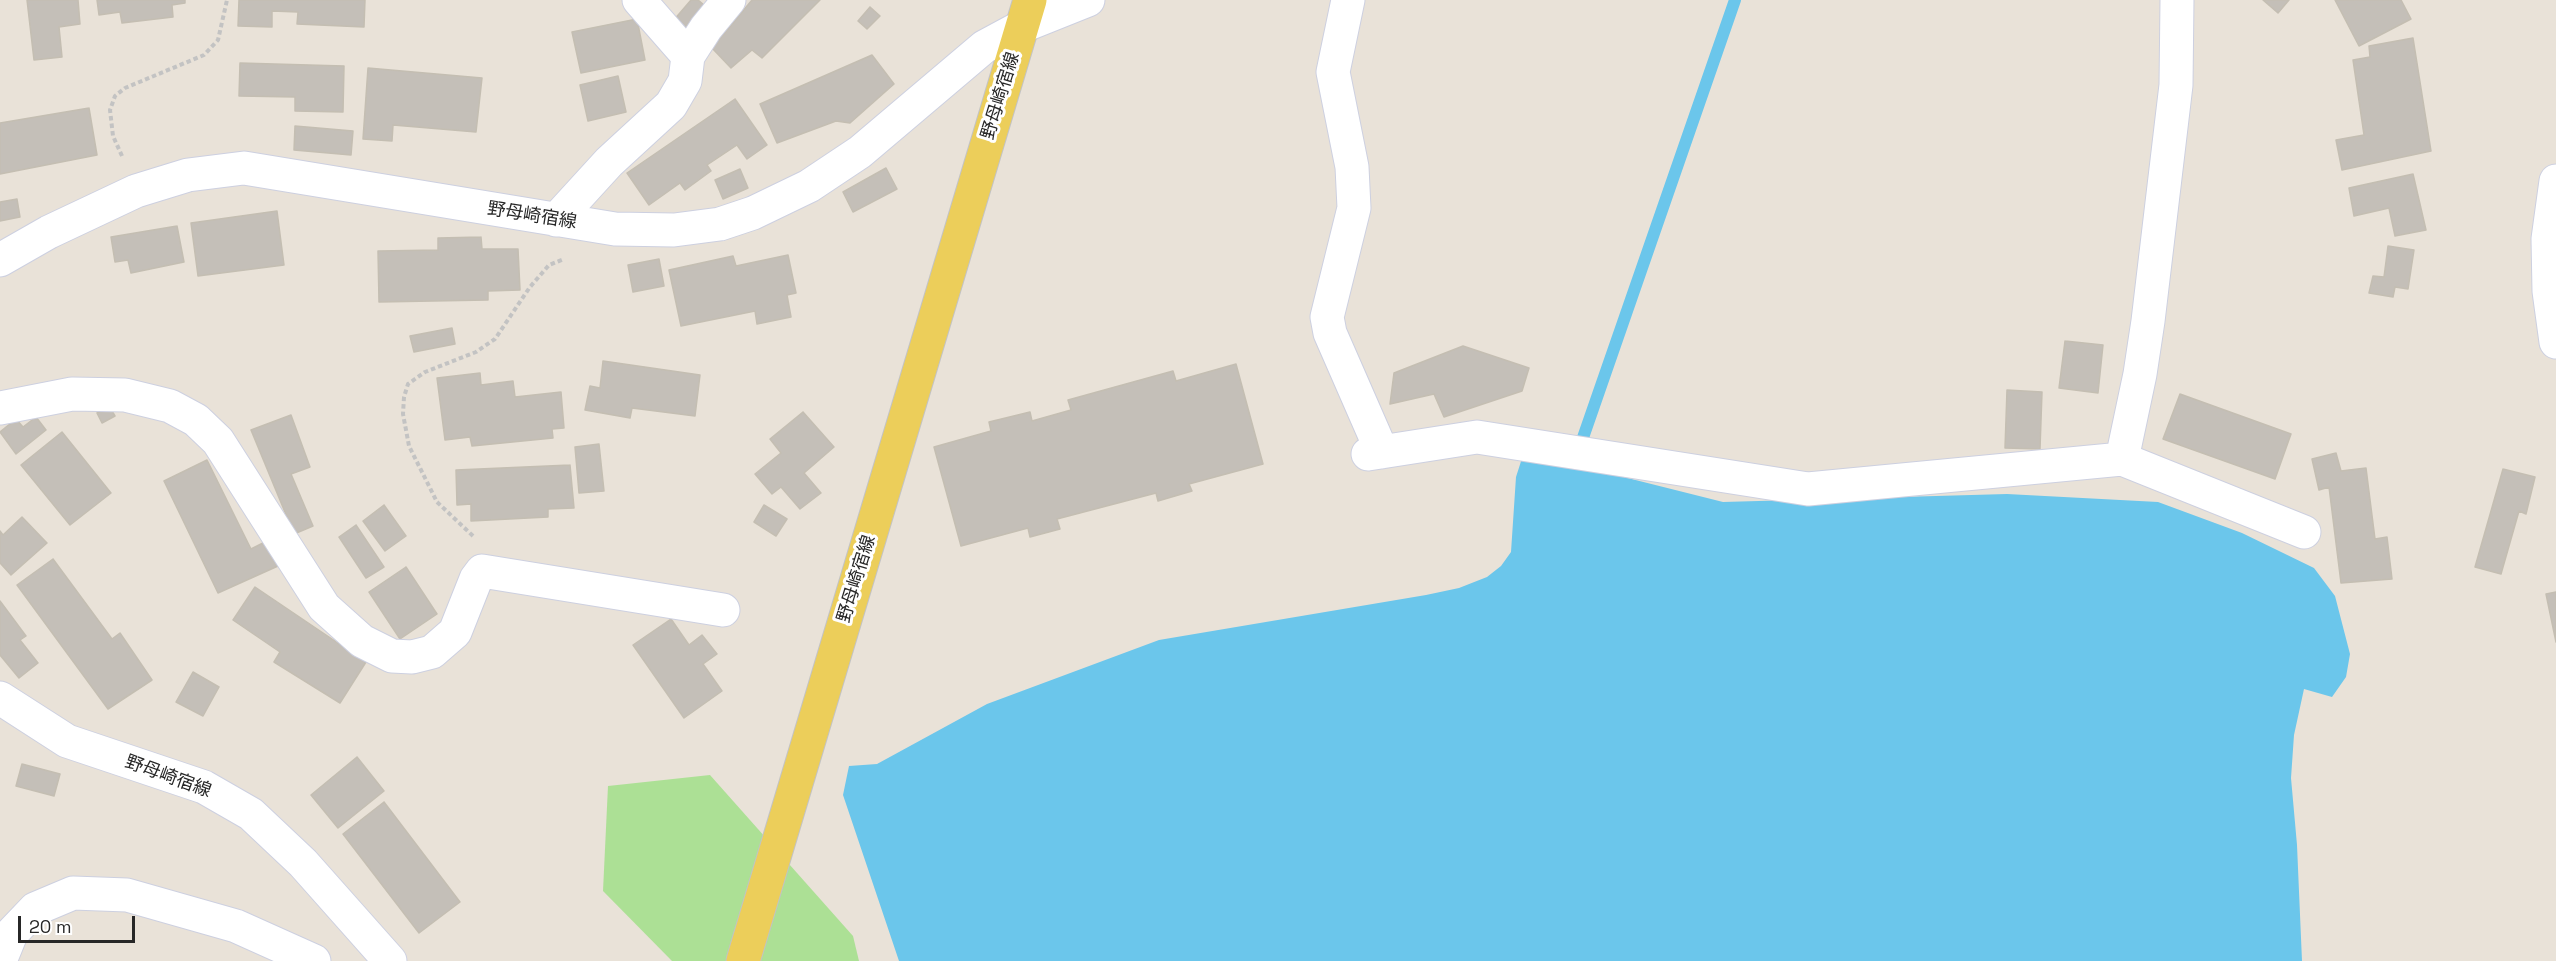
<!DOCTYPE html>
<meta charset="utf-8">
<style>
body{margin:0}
#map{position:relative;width:2556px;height:961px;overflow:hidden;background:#e9e2d8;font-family:"Space Grotesk",sans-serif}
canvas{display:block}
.scale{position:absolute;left:18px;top:916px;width:117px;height:27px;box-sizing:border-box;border:3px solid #272727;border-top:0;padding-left:8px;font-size:18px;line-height:21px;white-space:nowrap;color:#272727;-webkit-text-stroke:4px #fff;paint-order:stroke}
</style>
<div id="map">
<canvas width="2556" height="961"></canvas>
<div class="scale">20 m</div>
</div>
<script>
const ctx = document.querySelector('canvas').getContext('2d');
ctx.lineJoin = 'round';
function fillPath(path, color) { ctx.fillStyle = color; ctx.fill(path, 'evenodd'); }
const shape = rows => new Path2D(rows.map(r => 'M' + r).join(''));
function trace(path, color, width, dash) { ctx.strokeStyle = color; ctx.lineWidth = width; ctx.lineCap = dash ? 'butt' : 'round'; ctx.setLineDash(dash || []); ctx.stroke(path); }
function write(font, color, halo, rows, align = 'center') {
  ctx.font = font + ' "Space Grotesk","Noto Sans JP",sans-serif'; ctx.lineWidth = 6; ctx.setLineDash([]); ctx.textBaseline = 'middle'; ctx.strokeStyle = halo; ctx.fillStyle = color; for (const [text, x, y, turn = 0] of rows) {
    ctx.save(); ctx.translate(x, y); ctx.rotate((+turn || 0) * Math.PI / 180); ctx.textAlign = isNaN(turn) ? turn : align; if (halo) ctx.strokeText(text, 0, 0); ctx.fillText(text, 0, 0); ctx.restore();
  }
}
fillPath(shape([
 [710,775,853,936,859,961,672,961,603,891,608,786]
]), '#ace095');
fillPath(shape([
 [1524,452,1723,502,2007,494,2158,502,2242,533,2314,568,2335,596,2350,654,2346,677,2332,697,2304,689,2294,735,2291,778,2297,845,2302,961,899,961,843,795,849,766,877,764,987,704,1159,640,1426,595,1459,588,1487,577,1501,566,1511,552,1516,477]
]), '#6bc6eb');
trace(shape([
 [1578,452,1735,0]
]), '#6bc6eb', 12);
const building = shape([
 [27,0,78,0,80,24,59,27,62,57,34,60,27,0],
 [97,0,185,0,185,3,172,5,173,17,122,23,120,12,99,15,97,0],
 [239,0,365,0,364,27,297,24,298,12,272,11,272,27,238,26,239,0],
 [691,0,698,0,704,5,684,29,673,21,691,0],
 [752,0,820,0,762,58,752,50,731,68,712,48,752,0],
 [2263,0,2289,0,2278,13,2263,0],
 [2335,0,2401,0,2411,19,2359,46,2335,0],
 [870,7,880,16,867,29,858,21,870,7],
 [637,19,645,60,581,73,572,32,637,19],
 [2413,38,2431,151,2342,170,2336,140,2364,135,2353,60,2370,57,2369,46,2413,38],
 [872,55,894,84,850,123,836,121,777,143,760,104,872,55],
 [240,63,344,66,343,112,295,111,295,97,239,96,240,63],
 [368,68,482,78,476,132,393,125,392,141,363,139,368,68],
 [618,76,626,112,588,121,580,85,618,76],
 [735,99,767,145,747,159,737,145,707,165,711,171,685,190,680,183,649,205,627,173,735,99],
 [89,108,97,155,0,174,0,123,89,108],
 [295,126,353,131,351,155,294,150,295,126],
 [886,168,897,189,853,212,843,192,886,168],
 [740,169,748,188,723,199,715,180,740,169],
 [2413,174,2426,230,2395,236,2389,208,2354,216,2349,188,2413,174],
 [17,199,20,217,0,221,0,202,17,199],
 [277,211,284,265,198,276,191,223,277,211],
 [177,226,184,262,131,273,128,260,115,262,111,237,177,226],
 [481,237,482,249,518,249,520,290,488,291,488,300,379,302,378,251,438,250,438,238,481,237],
 [2388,246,2414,250,2408,289,2395,287,2393,297,2369,293,2373,276,2384,277,2388,246],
 [788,255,796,293,787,295,791,317,757,324,755,311,681,326,669,270,733,256,736,266,788,255],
 [659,259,664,286,633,292,628,265,659,259],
 [452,328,455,344,414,352,410,336,452,328],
 [2065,341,2103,345,2098,393,2059,388,2065,341],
 [1463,346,1529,368,1522,391,1444,417,1434,394,1390,404,1394,373,1463,346],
 [603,361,700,375,695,416,632,408,630,418,585,410,590,386,600,388,603,361],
 [1236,364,1263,464,1189,484,1192,491,1158,501,1156,493,1057,519,1060,529,1030,537,1028,528,961,546,934,447,991,431,989,422,1030,412,1032,421,1071,410,1068,400,1173,371,1176,381,1236,364],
 [480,373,481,385,513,381,515,397,561,392,564,428,552,429,553,438,472,446,470,437,445,440,437,378,480,373],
 [2007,390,2042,392,2040,449,2005,448,2007,390],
 [2180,394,2291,434,2275,479,2163,439,2180,394],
 [109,406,115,416,102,423,97,413,109,406],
 [803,412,834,447,804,473,821,493,800,509,781,487,772,494,755,474,781,453,770,439,803,412],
 [291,415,310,467,291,474,313,526,294,534,251,430,291,415],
 [36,417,46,430,16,454,0,432,16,419,23,427,36,417],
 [62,432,111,493,70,525,21,465,62,432],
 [599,444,604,491,579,493,575,447,599,444],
 [2336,453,2341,471,2366,468,2375,539,2387,537,2392,579,2341,583,2329,487,2319,490,2312,459,2336,453],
 [207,460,251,549,267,541,278,566,218,593,164,481,207,460],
 [570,465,574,508,548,509,548,517,471,521,471,504,457,505,456,470,570,465],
 [2503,469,2535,477,2526,514,2519,511,2501,574,2475,567,2503,469],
 [384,505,406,536,385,551,363,521,384,505],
 [764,505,787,519,776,536,754,522,764,505],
 [22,517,47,543,11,575,0,563,0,531,3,535,22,517],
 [356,525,384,567,366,578,339,537,356,525],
 [53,559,112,639,120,633,152,680,108,709,17,585,53,559],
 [406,567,437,614,400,639,369,592,406,567],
 [255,587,366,662,340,703,274,662,280,652,233,620,255,587],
 [2556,592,2556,642,2546,594,2556,592],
 [0,601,26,636,20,640,38,663,19,678,0,655,0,601],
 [671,619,689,645,702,635,717,654,703,664,722,691,684,718,633,645,671,619],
 [193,672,219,687,203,716,176,702,193,672],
 [357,757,384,791,338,828,311,795,357,757],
 [22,764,60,774,54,796,16,786,22,764],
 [384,802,460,902,419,933,343,834,384,802]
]);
fillPath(building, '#c4bfb8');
trace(building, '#c4beb2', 1.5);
const minor = shape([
 [1348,0,1333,72,1352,167,1354,208,1327,317,1330,333,1382,452],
 [688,56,706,28,729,0],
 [2556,181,2548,239,2549,291,2556,342],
 [556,220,609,162,671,105,685,81,688,56,639,0],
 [0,260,49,232,136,191,188,175,244,168,615,229,674,230,720,224,753,213,809,186,860,152,984,47,1023,26,1088,0],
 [0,408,72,394,125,395,170,406,196,420,218,441,324,607,362,641,392,656,412,657,432,652,455,632,476,579,482,571,723,610],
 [1368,454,1477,437,1808,489,2122,459,2304,532],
 [2122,459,2140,374,2148,321,2176,85,2177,0],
 [0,698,67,741,204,787,251,814,303,863,390,961],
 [0,961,11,934,35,909,73,893,127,895,236,926,314,961]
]);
const major = shape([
 [743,961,1030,0]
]);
trace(minor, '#cdd0e0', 35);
trace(major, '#c3c3c3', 35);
trace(shape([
 [122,156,113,136,110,110,115,96,125,88,204,55,218,40,227,0],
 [473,536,437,502,409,446,403,414,404,397,408,384,425,372,476,352,495,339,530,287,549,265,564,259]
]), '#c3c3c3', 4, [4.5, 3]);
trace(minor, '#fff', 33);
trace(major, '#ecce5a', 33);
write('18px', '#272727', '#fff', [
 ["野母崎宿線",1001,96,-73],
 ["野母崎宿線",532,216,9],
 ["野母崎宿線",857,579,-73],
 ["野母崎宿線",168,777,20]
]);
</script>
